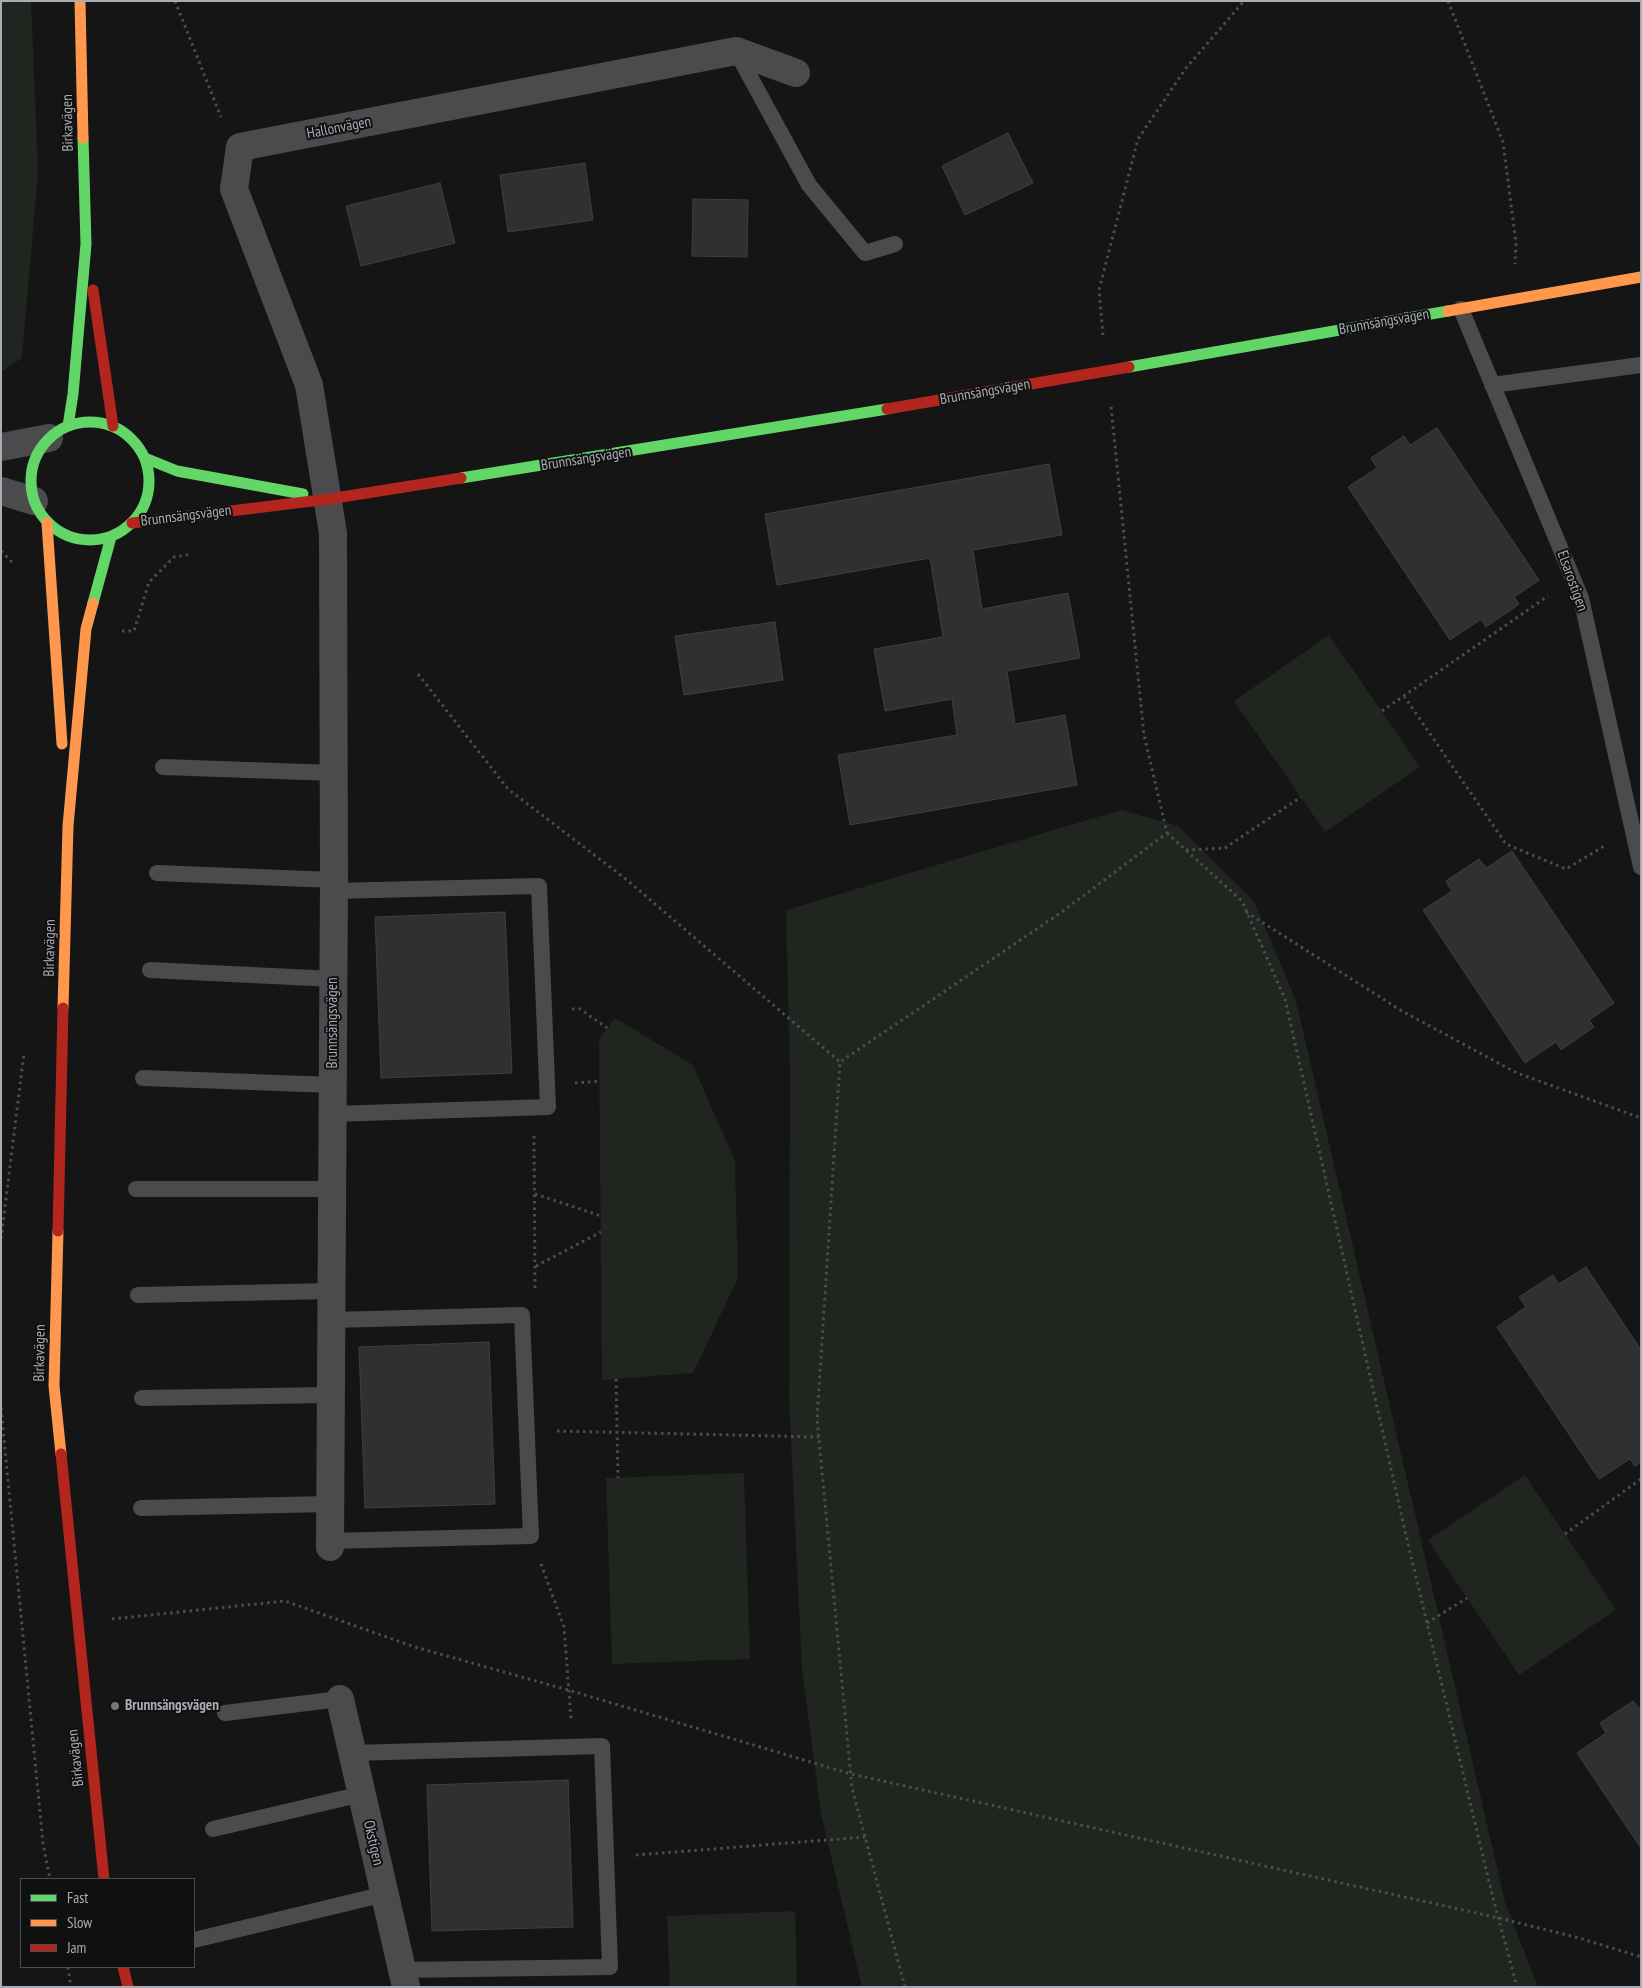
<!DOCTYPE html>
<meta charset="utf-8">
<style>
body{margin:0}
#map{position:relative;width:1642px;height:1988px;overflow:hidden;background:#151516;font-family:"PT Sans Narrow",sans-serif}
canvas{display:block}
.frame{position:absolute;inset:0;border:2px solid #a9acb5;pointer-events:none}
.legend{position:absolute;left:20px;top:1878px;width:175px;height:90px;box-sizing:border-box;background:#101011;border:1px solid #4d4e53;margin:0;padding:6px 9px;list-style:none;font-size:15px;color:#a9acb5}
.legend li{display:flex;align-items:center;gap:10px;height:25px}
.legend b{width:25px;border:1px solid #4d4e53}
</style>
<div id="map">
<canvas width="1642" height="1988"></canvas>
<div class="frame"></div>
<ul class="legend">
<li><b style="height:6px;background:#63d668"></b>Fast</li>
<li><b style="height:6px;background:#ff974d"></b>Slow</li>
<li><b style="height:6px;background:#b3261e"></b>Jam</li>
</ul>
</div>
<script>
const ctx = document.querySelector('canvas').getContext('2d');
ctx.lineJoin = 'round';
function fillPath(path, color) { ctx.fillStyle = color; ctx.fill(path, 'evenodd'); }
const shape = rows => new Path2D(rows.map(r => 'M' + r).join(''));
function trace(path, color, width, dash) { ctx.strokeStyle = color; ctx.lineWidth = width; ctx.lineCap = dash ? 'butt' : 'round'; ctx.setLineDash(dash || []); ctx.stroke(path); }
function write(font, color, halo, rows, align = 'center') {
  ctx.font = font + ' "PT Sans Narrow",sans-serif'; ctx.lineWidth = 4; ctx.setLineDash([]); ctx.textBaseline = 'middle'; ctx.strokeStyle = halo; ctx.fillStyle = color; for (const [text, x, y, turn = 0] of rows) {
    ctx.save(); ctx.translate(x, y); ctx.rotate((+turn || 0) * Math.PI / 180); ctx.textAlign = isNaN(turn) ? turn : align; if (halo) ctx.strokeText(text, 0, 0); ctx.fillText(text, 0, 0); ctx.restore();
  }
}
fillPath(shape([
 [1,1,31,1,38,171,22,358,1,372],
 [1329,635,1420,767,1325,832,1234,701],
 [1121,810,1178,826,1254,901,1296,1001,1505,1902,1538,1987,862,1987,821,1814,802,1669,789,1401,790,1073,786,910],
 [615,1018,693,1065,735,1161,738,1278,693,1373,602,1380,599,1039],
 [744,1473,750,1659,612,1664,606,1478],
 [1525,1475,1616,1610,1519,1675,1428,1540],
 [795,1911,797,1987,670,1987,667,1916]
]), '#202520');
const building = shape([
 [1008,133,1033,183,965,215,942,166,1008,133],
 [585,163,593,220,508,232,500,175,585,163],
 [440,183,455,243,361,266,346,206,440,183],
 [693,199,748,200,747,257,692,256,693,199],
 [1437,428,1539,580,1514,597,1519,604,1486,627,1481,619,1450,640,1348,487,1377,468,1371,458,1404,436,1410,445,1437,428],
 [1049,464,1062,535,973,550,982,609,1068,593,1080,658,1007,671,1015,724,1065,715,1077,785,850,825,838,755,957,735,952,699,885,711,874,649,943,637,930,558,777,585,765,514,1049,464],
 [775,622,783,680,684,695,675,636,775,622],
 [1512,851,1614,1003,1589,1020,1594,1027,1561,1050,1556,1042,1525,1063,1423,910,1452,891,1446,881,1479,859,1486,868,1512,851],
 [505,912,512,1073,381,1078,375,917,505,912],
 [1586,1267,1641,1350,1641,1462,1635,1466,1630,1459,1599,1479,1497,1327,1526,1307,1519,1297,1553,1275,1559,1284,1586,1267],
 [489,1342,495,1504,365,1508,359,1347,489,1342],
 [1633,1701,1641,1710,1641,1848,1577,1753,1606,1733,1600,1723,1633,1701],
 [568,1780,573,1927,432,1931,427,1785,568,1780]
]);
fillPath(building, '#303031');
trace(building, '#3f3f42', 1);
trace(shape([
 [175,1,221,117],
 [1448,1,1503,142,1516,243,1515,264],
 [1103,335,1099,290,1138,139,1186,68,1244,1],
 [1,551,13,563],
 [122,631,134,631,149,582,174,557,192,554],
 [418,674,508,789,627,880,840,1062],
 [1404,696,1506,844,1566,869,1606,845],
 [1382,711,1548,596],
 [1167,833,1242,901,1285,999,1405,1531,1492,1894,1517,1987],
 [1186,850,1225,848,1301,797],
 [1246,912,1402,1011,1517,1073,1641,1118],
 [572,1009,580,1009,607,1028],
 [575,1083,599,1081],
 [534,1136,535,1289],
 [535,1194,601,1216],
 [1,1239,24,1053],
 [536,1266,601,1232],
 [616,1379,618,1478],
 [1,1408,43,1843,50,1879],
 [557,1431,819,1437],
 [1565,1534,1641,1479],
 [541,1564,564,1627,571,1719],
 [112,1619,285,1601,415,1647,568,1690,851,1774,1499,1918,1579,1938,1641,1957],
 [1427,1623,1467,1598],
 [636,1855,865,1837],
 [68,1967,71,1987],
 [905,1987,852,1788,817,1419,840,1062,1059,914,1167,833,1144,735,1111,406]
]), '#4c4d4f', 3, [2.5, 4]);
trace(shape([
 [736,51,809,185,865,253,895,244],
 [1461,309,1581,598,1641,867],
 [1492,385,1641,365],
 [163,767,334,773],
 [157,873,334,880],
 [150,970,333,979],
 [143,1078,332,1085],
 [332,1114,548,1107,539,886,333,891],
 [136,1189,332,1189],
 [138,1295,331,1291],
 [142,1398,330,1395],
 [141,1508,330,1504],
 [330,1541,531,1536,522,1315,331,1320],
 [225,1713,340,1699],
 [352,1753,602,1746,610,1967,402,1970],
 [213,1829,362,1794],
 [194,1940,385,1894]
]), '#4b4b4e', 16);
trace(shape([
 [1,447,49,438],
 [1,491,34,501],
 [330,1547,334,880,333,533,309,385,234,189,240,147,736,51,796,73],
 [340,1699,406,1987]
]), '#4b4b4e', 28);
trace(shape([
 [1129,367,1448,311],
 '31 481a59 59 0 1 1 118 0a59 59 0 1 1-118 0Z',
 [68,426,73,394,86,244,83,138],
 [145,458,177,471,303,494],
 [461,478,887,409],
 [93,603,111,537]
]), '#63d668', 11);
trace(shape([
 [80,1,83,138],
 [1448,311,1641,277],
 [47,523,62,744],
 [63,1008,68,826,86,629,93,603],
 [58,1231,54,1386,61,1454]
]), '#ff974d', 11);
trace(shape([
 [93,290,113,426],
 [887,409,1129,367],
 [132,523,329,499,461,478],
 [58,1231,63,1008],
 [61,1454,104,1879],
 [123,1967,128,1987]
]), '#b3261e', 11);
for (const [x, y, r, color] of [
 [115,1706,5,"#75777d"]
]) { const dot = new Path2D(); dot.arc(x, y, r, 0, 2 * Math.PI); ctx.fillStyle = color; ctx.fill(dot); trace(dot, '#101011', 2); }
write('15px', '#a9acb5', '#101011', [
 ["Birkavägen",68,123,-91],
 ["Hallonvägen",339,128,-11],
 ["Brunnsängsvägen",1384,322,-10],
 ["Brunnsängsvägen",985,392,-10],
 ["Brunnsängsvägen",586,459,-9],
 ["Brunnsängsvägen",186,516,-7],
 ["Elsarostigen",1572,581,70],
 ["Birkavägen",50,948,-89],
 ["Brunnsängsvägen",333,1023,-90],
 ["Birkavägen",40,1353,-89],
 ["Birkavägen",76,1758,-96],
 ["Okstigen",373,1843,77]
]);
write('bold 15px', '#a9acb5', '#101011', [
 ["Brunnsängsvägen",125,1706]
], 'left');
</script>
